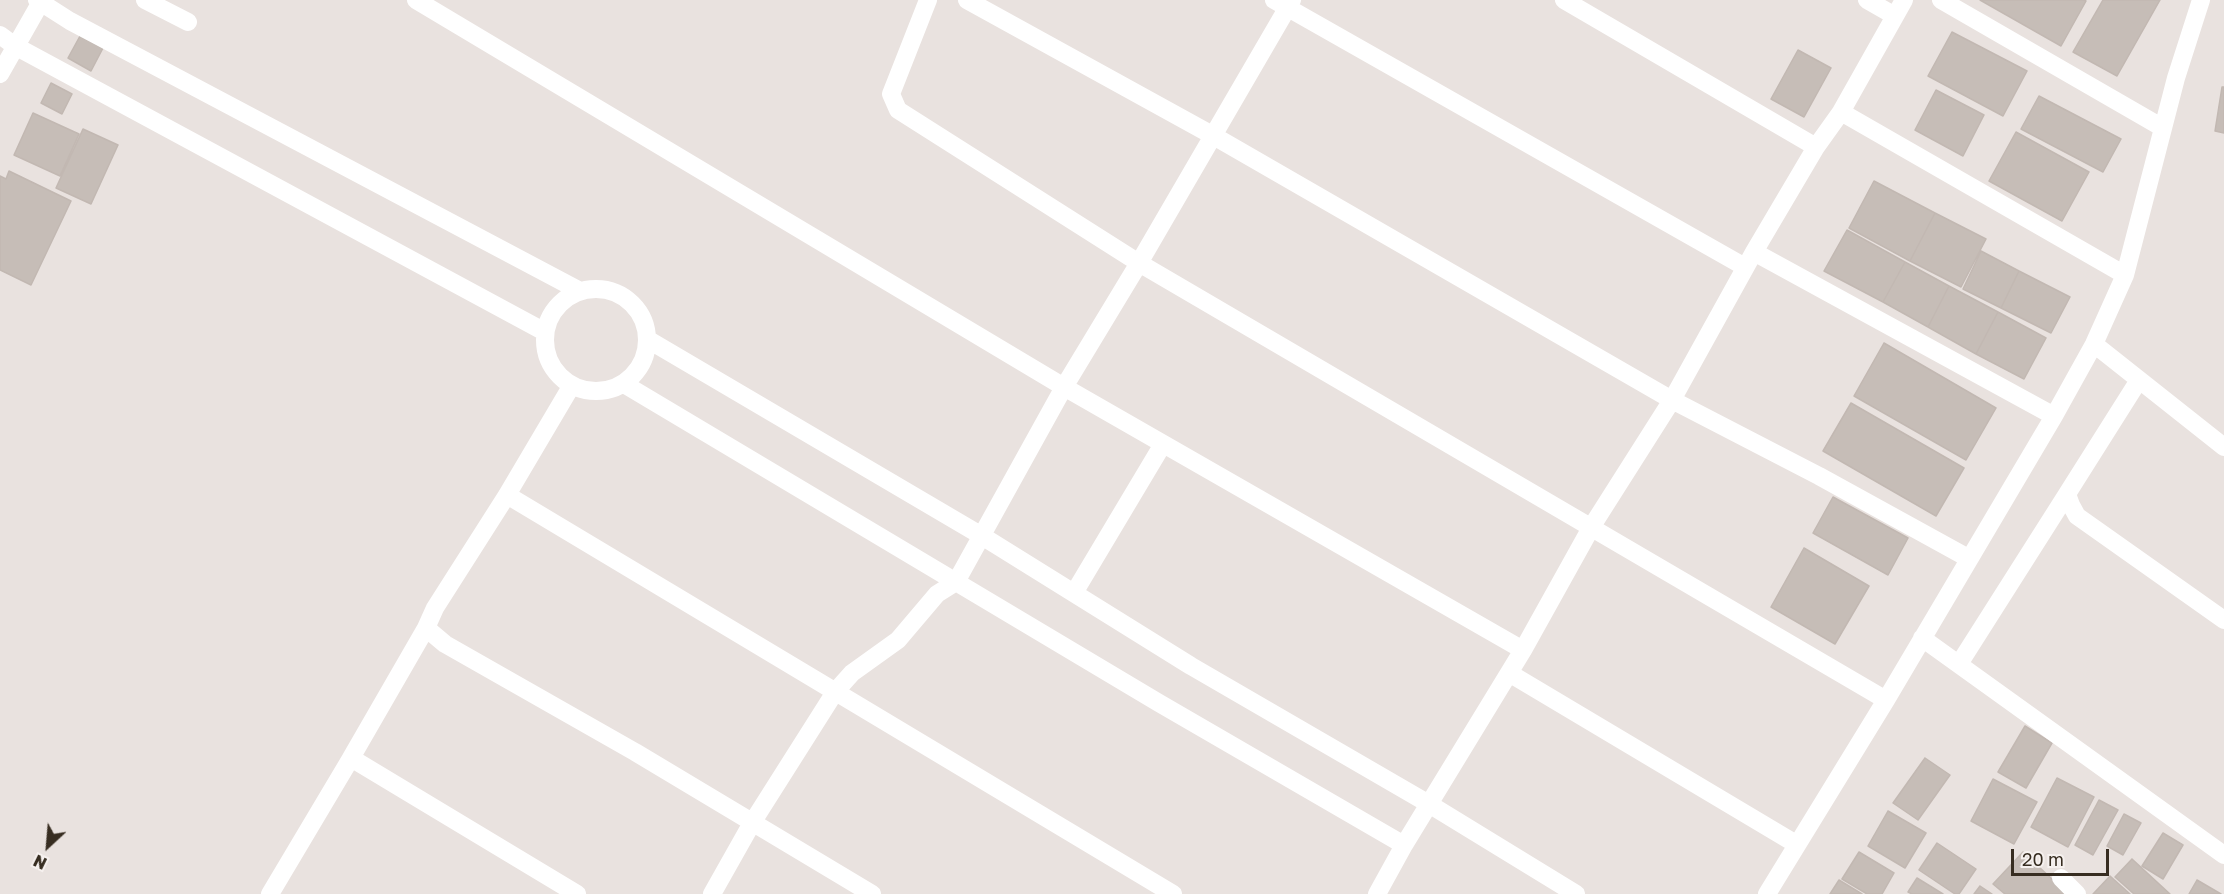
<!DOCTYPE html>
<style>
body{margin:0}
#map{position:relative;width:2224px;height:894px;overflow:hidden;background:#e9e2df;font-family:"Golos Text",sans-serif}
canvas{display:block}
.north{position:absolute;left:18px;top:816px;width:60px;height:60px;-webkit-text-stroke:4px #f6f1ef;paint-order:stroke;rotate:206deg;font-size:16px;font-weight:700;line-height:24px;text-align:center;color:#372d21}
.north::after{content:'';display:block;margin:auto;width:21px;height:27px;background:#372d21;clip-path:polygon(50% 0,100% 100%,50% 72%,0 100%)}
.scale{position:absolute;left:2011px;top:849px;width:98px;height:27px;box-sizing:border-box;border:3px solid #372d21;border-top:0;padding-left:8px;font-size:18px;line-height:21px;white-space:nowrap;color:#372d21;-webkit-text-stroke:4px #f6f1ef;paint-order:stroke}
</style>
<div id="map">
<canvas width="2224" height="894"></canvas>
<div class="north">N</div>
<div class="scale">20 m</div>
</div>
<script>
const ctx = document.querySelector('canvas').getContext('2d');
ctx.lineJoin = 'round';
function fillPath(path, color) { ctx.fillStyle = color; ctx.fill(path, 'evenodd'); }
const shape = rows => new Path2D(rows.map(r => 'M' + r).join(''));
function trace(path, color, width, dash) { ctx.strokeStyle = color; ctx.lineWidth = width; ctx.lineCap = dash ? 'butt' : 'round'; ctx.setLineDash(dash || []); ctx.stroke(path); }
const building = shape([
 [1980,0,2084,0,2086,1,2061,46,1980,0],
 [2103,0,2160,0,2117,76,2073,52,2103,0],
 [1952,32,2027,71,2003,116,1928,76,1952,32],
 [80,36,103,48,91,71,68,58,80,36],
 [1798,50,1831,68,1804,117,1771,99,1798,50],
 [51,83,72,94,62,114,41,103,51,83],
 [2222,87,2224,87,2224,133,2215,131,2222,87],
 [1936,90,1984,115,1963,156,1915,130,1936,90],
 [2039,96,2121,139,2103,172,2021,129,2039,96],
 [33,113,79,134,60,176,14,155,33,113],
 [83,129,118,145,91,204,56,188,83,129],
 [2016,132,2089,172,2062,221,1989,181,2016,132],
 [9,171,71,201,31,285,0,270,0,176,6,179,9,171],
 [1874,181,1935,213,1910,261,1849,228,1874,181],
 [1935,213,1986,239,1961,287,1910,261,1935,213],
 [1847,230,1905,262,1883,302,1824,271,1847,230],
 [1981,251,2019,271,2001,308,1963,289,1981,251],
 [1905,262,1949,286,1928,327,1883,302,1905,262],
 [2019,271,2070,297,2051,333,2001,308,2019,271],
 [1949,286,1998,312,1976,354,1928,327,1949,286],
 [1998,312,2046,338,2024,379,1976,354,1998,312],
 [1884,343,1996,408,1966,460,1854,396,1884,343],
 [1851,403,1964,468,1936,516,1823,451,1851,403],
 [1833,497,1908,538,1888,575,1813,533,1833,497],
 [1804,548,1869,586,1835,644,1771,607,1804,548],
 [2025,726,2052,743,2026,788,1998,772,2025,726],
 [1925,758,1950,775,1918,820,1893,803,1925,758],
 [2057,778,2094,797,2068,847,2031,827,2057,778],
 [1993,779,2037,802,2014,844,1971,821,1993,779],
 [2099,800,2118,810,2093,855,2075,845,2099,800],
 [1888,811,1926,833,1905,868,1868,846,1888,811],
 [2124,814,2141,823,2123,855,2107,846,2124,814],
 [2163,833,2183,845,2163,879,2142,866,2163,833],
 [1937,843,1976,869,1959,894,1955,894,1919,870,1937,843],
 [1859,852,1894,873,1882,894,1867,894,1842,879,1859,852],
 [2023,852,2068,894,2005,894,1993,884,2023,852],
 [2132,859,2170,894,2134,894,2115,877,2132,859],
 [2110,876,2130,894,2093,894,2110,876],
 [1917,878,1943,894,1912,894,1908,892,1917,878],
 [1839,880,1862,894,1830,894,1839,880],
 [2197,880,2221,894,2189,894,2197,880],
 [1980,886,1992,894,1974,894,1980,886]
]);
fillPath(building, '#c6bdb7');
trace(building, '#c2b8b2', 1.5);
trace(shape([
 [37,0,70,21,580,291],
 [145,0,188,22],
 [416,0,1064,387,1523,650],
 [928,0,891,94,898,110,1139,263,1886,700],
 [967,0,1212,135,1672,400,1819,476,1968,558],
 [1274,0,1745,267],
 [1564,0,1816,147],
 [1867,0,1895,16],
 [1941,0,2163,128],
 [0,35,15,46,545,332],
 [0,74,42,0],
 [1841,112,2125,275],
 [1754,252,2054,416],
 '545 340a51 51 0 1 1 102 0a51 51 0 1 1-102 0Z',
 [647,339,982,536,1191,666,1429,804,1576,894],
 [2094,344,2224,447],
 [2139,380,2067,494,2071,505,2077,516,2224,620],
 [624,384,1159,703,1404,845],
 [572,385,507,495,435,608,426,628,445,644,635,752,872,894],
 [507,495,1173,894],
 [1074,593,1163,444],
 [426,628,351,758,577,894],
 [1922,638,2224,855],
 [1959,664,2067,494],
 [1509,673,1796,844],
 [2061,878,2077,894],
 [270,894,351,758],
 [712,894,752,823,835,692,852,673,898,640,937,594,956,582,1064,387,1139,263,1292,0],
 [1377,894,1404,845,1523,650,1592,526,1672,400,1754,252,1816,147,1841,112,1904,0],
 [1767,894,1886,700,2054,416,2094,344,2125,275,2176,78,2201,0]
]), '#fff', 18);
</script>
